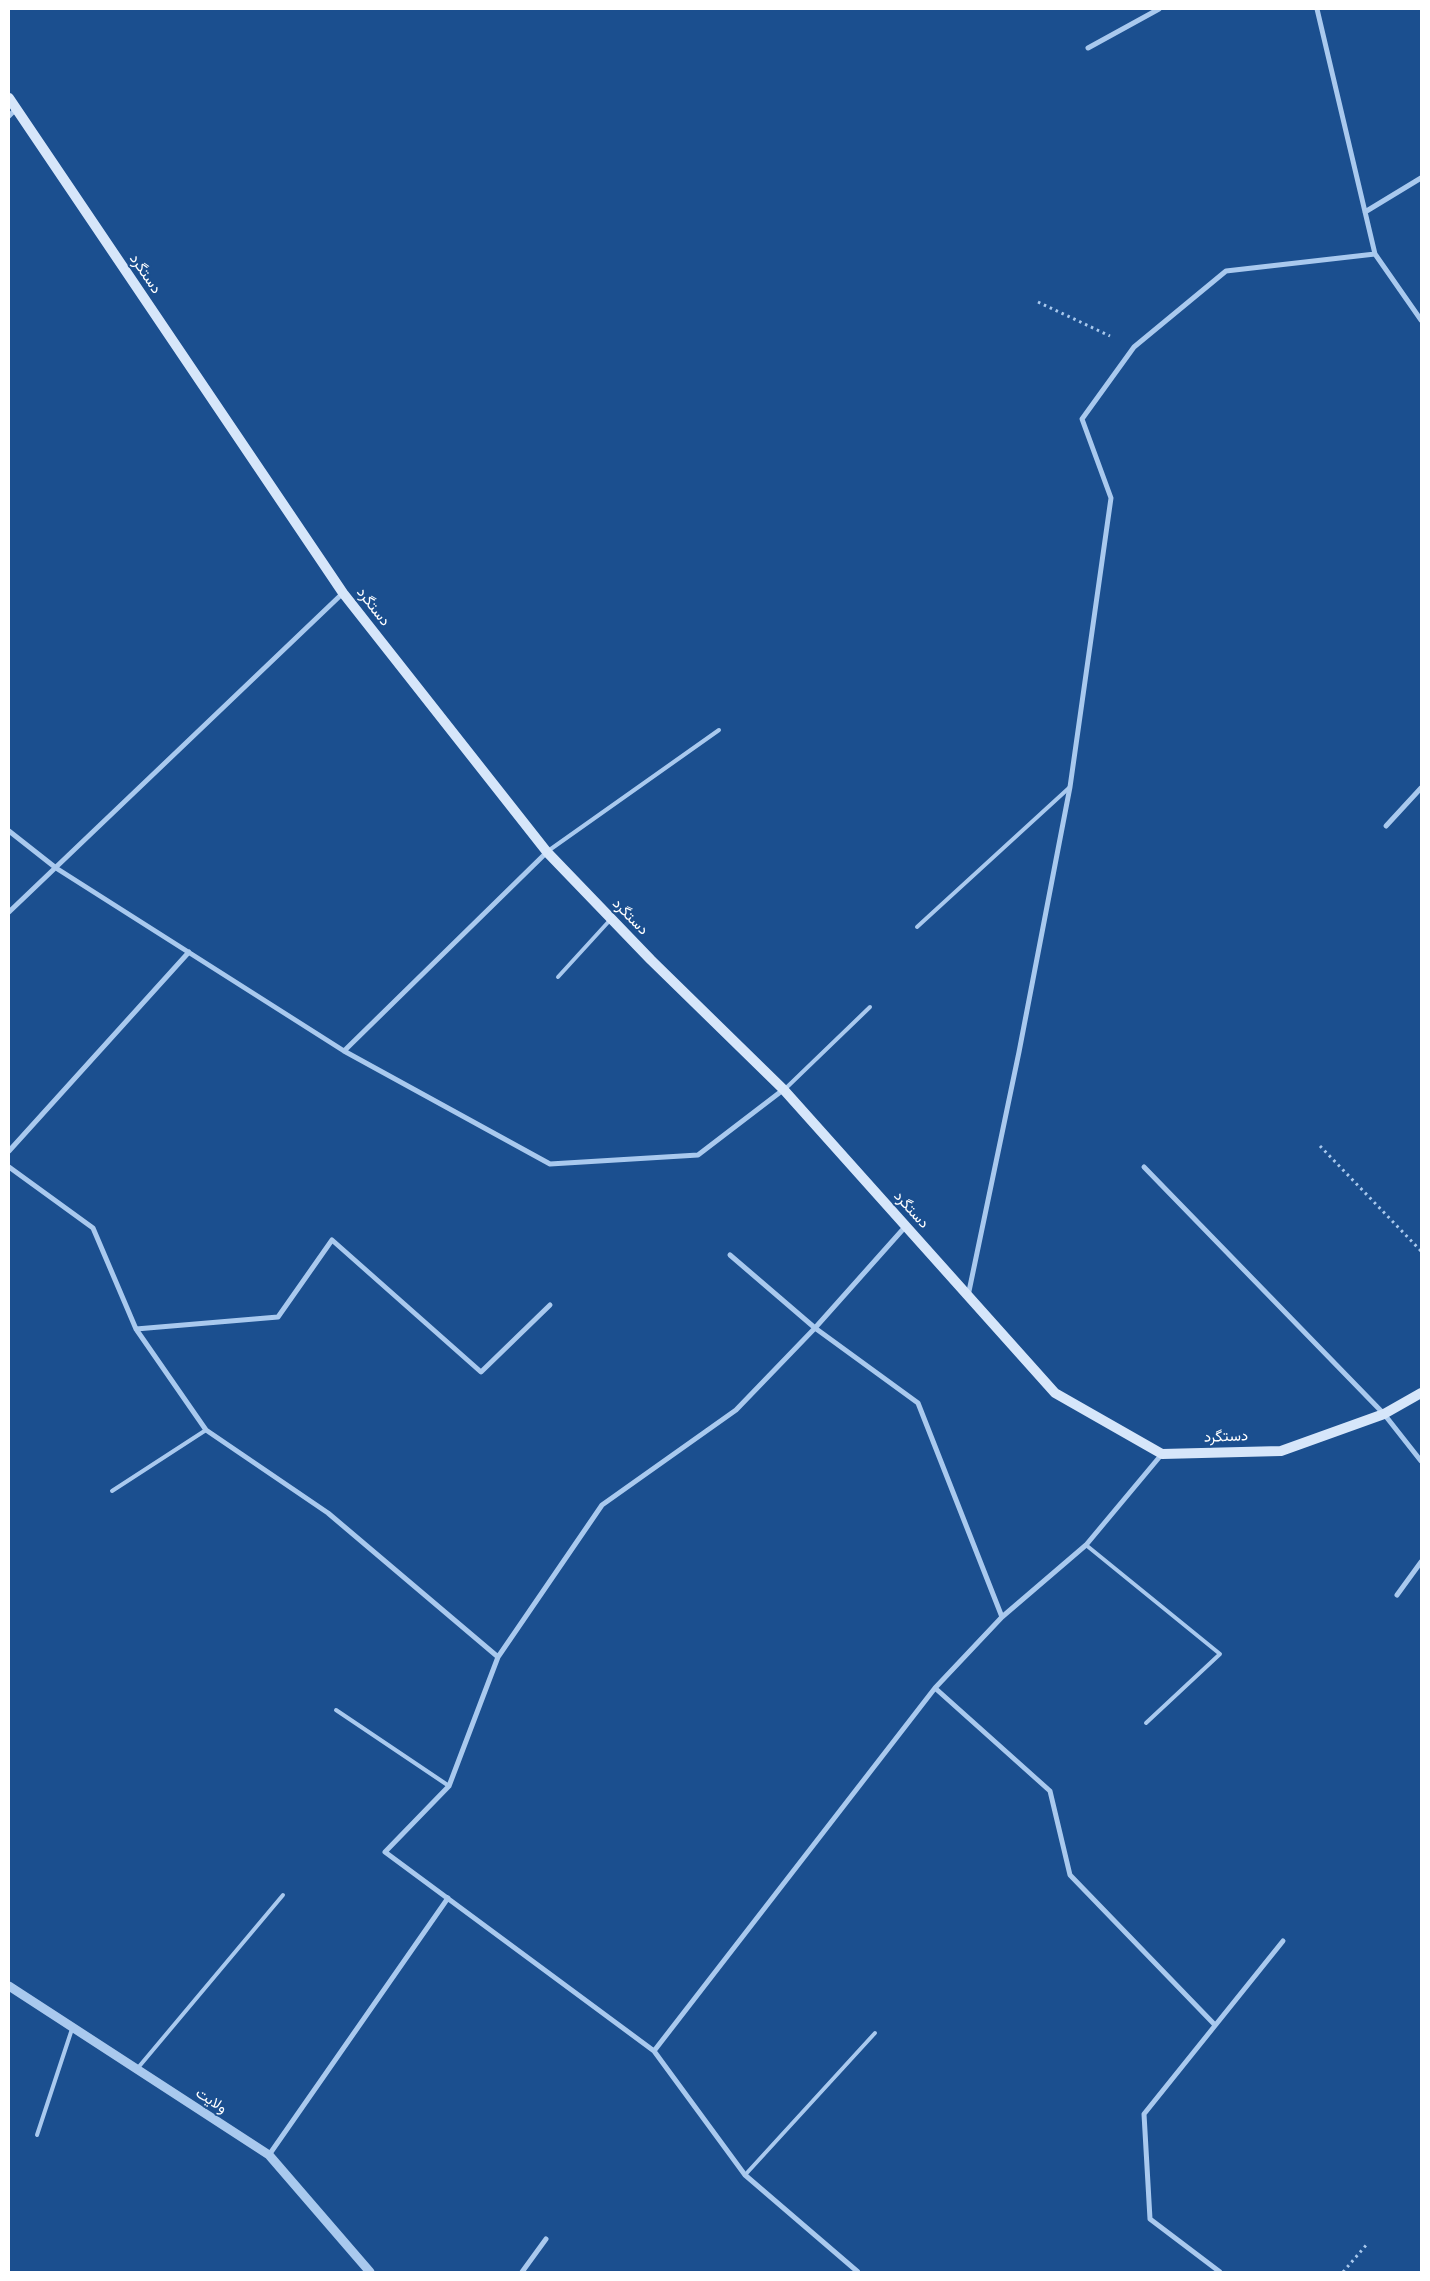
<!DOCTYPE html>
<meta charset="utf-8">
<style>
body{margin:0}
#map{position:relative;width:1430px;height:2281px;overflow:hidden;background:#1b4f8f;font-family:"Archivo Narrow",sans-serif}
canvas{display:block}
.frame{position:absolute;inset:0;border:10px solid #fff;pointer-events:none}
</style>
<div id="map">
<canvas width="1430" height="2281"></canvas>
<div class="frame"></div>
</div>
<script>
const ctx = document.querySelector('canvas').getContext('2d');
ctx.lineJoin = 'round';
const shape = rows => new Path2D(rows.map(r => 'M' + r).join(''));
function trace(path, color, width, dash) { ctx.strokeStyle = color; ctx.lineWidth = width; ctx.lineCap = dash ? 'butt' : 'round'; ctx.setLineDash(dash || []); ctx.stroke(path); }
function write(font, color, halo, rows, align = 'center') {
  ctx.font = font + ' "Archivo Narrow",Vazirmatn,sans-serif'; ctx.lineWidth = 4; ctx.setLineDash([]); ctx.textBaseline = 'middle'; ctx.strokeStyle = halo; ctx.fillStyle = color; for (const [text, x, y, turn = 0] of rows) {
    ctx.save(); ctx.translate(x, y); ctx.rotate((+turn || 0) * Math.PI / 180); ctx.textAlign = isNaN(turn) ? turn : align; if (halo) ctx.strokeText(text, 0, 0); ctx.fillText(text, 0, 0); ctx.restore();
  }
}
trace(shape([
 [1038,302,1110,336],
 [1320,1146,1421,1251],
 [1343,2272,1368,2243]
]), '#a9c9ee', 3, [2.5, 4]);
trace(shape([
 [548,851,719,730],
 [917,927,1070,787],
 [558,977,611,919],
 [785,1089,870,1007],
 [112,1491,206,1430],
 [1086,1545,1220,1654,1146,1723],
 [336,1710,449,1786],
 [137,2069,283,1895],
 [37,2135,72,2029],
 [745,2175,875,2033]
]), '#a9c9ee', 4);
trace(shape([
 [1317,9,1375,254,1421,320],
 [1088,48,1159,9],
 [9,116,16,109],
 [1365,212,1421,178],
 [1386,826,1421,788],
 [9,831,56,868,344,1051,550,1164,698,1155,783,1090],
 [9,912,343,593],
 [344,1051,547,852],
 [9,1151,189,952],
 [9,1167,93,1228,136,1329,206,1430,328,1513,498,1657],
 [1144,1167,1384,1414,1421,1461],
 [730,1255,815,1328,918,1403,1002,1617],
 [968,1296,1019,1052,1070,787,1111,498,1082,419,1134,347,1226,271,1375,254],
 [136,1329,278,1317,332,1240,481,1372,550,1305],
 [1397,1595,1421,1562],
 [935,1688,1050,1791,1070,1875,1214,2024],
 [654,2051,935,1688,1002,1617,1086,1545,1162,1454],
 [269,2155,448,1898],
 [522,2272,546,2239],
 [858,2272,745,2175,654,2051,385,1852,449,1786,498,1657,602,1505,736,1410,815,1328,905,1227],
 [1220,2272,1150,2219,1144,2114,1283,1941]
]), '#a9c9ee', 5);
trace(shape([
 [9,1986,269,2155,370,2272]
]), '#a9c9ee', 9);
trace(shape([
 [9,98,343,593,547,852,651,960,784,1090,1055,1393,1162,1454,1281,1451,1384,1414,1421,1393]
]), '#d6e6fa', 10);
write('15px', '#fff', '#1b4f8f', [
 ["دستگرد",145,274,56],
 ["دستگرد",373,607,52],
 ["دستگرد",630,917,46],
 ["دستگرد",911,1210,48],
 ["دستگرد",1226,1437,-2],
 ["ولایت",211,2101,33]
]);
</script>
